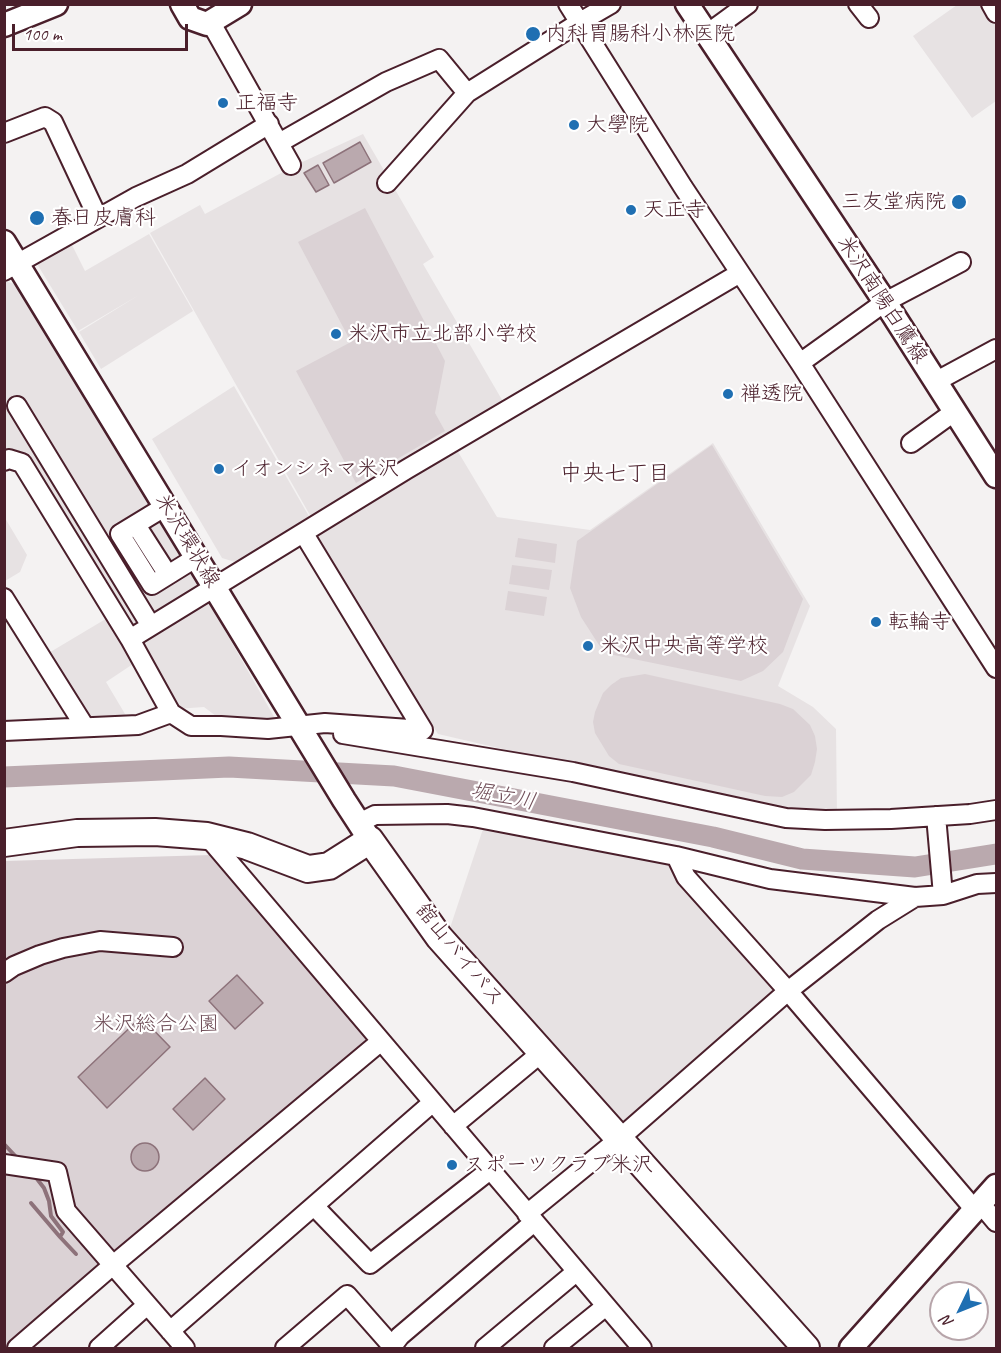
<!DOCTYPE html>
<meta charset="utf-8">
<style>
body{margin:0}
#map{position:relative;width:1001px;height:1353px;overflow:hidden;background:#f4f2f2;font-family:Caveat,sans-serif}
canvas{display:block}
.frame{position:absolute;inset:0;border:6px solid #4a1f2b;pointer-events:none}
.north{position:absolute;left:929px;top:1281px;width:60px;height:60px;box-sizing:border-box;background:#fff;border:2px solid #b7a5aa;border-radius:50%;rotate:227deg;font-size:16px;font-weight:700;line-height:24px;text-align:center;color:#4a1f2b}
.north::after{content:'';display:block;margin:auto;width:21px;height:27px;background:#1f6fb2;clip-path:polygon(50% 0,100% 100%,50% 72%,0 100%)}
.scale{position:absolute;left:12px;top:24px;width:176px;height:27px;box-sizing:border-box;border:3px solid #4a1f2b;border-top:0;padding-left:8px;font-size:18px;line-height:21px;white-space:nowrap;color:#4a1f2b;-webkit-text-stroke:4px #fff;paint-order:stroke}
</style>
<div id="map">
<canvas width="1001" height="1353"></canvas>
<div class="frame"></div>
<div class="north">N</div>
<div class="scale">100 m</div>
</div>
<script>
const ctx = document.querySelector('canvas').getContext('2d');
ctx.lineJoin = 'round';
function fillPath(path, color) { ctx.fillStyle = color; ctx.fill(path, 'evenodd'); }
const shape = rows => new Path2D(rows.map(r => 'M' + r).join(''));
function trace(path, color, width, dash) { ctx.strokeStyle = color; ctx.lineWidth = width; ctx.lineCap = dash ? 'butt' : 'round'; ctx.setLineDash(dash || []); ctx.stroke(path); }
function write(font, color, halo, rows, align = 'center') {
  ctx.font = font + ' Caveat,"Klee One",sans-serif'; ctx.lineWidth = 4.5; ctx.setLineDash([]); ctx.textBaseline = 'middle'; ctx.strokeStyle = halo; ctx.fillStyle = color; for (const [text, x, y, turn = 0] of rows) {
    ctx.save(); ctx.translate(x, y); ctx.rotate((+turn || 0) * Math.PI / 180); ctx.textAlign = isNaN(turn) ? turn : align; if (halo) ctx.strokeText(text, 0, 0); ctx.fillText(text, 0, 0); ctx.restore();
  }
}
fillPath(shape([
 [957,5,988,5,996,17,996,101,972,118,913,36],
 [363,134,434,257,423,264,505,405,311,517,150,233,200,205,205,214,296,165],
 [149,234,193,311,101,369,79,332,139,295,78,331,34,259,69,239,85,271],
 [5,281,21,286,200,574,197,588,137,625,127,624,5,454],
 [234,386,310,518,235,562,222,558,152,439],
 [713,443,810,606,778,686,813,707,836,729,837,816,788,815,438,734,315,541,317,530,454,445,497,517,590,530],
 [5,518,27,555,20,572,5,581],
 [207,599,277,722,224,722,204,707,176,709,139,645,142,635],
 [109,617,136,662,106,682,128,719,91,721,47,654],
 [483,829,529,833,667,861,780,992,626,1129,548,1043,450,928]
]), '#e7e2e3');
fillPath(shape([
 [365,208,445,361,435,413,445,431,356,483,296,371,351,342,298,242],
 [712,445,803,599,783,652,763,671,741,681,609,654,599,645,581,617,570,588,577,541],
 [518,538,557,544,555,563,515,557],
 [512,565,552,570,549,590,509,584],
 [508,591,547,597,544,616,505,610],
 [645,674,780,704,793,709,810,725,815,736,817,749,815,762,811,775,794,792,782,797,765,796,619,764,609,756,595,733,593,722,595,712,603,693,611,685,621,678],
 [211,855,371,1040,9,1348,4,1348,4,861]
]), '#dbd2d5');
const water = shape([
 [360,142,371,162,334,183,323,163,360,142],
 [318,165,329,185,316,192,304,173,318,165],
 [237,975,263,1003,235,1029,209,1001,237,975],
 [141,1017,170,1047,107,1108,78,1077,141,1017],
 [205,1078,225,1099,193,1130,173,1109,205,1078],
 '131 1157a14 14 0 1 1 28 0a14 14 0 1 1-28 0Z'
]);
fillPath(water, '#baa9ae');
trace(water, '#8d727a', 1.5);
trace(shape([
 [4,1144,20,1161],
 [34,1175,44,1188,49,1201,51,1216,63,1232,60,1237,76,1254],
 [31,1203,60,1237]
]), '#8d727a', 4);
trace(shape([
 [4,777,229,767,394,776,713,837,802,859,915,867,996,854]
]), '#baa9ae', 21);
const minor = shape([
 [568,4,683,187,800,363,996,668],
 [858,4,869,18],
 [991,4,996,13],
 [211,23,291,165],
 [707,34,748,4],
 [4,133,45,117,53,122,98,218],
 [279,143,386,82,439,59,467,93],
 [387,183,467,93,580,22,611,4],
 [4,271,136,197,187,174,269,124],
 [800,363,885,302,961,262],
 [935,382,996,349],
 [17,406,151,626],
 [911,443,954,412],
 [4,461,9,459,22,463,130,639,171,713,191,726,221,726,268,729,325,723,423,730],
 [166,506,120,534,152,585,197,557],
 [136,525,168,575],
 [304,534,423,730],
 [4,598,85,727],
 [130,639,407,469,740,273],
 [4,731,138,725,171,713],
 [343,734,573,772,786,818,825,820,891,819,970,814,996,810],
 [936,816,943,895],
 [359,823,375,815,447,814,473,817,676,856,770,879,915,897,943,895,977,884,996,883],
 [207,836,642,1348],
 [676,856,686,877,788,991,975,1210],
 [4,973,14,966,40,955,63,948,100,941,173,947],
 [453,1126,541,1053],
 [4,1164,57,1172,66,1211,185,1348],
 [981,1204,996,1222],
 [314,1206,370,1264,490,1170],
 [527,1214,619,1139,788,991,878,920,915,897],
 [170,1331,432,1103],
 [17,1348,113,1265,380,1042],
 [99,1348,147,1305],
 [285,1348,347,1295,392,1346],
 [391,1348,400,1336,534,1222],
 [485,1348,576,1272],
 [554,1348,606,1306]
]);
const major = shape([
 [182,4,190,18,207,24,240,4],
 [687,4,885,302,996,476],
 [4,25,56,4],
 [4,242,344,800,370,840],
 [851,1348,996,1186]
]);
const highway = shape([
 [4,843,77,833,155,832,207,836,247,846,308,869,329,866,370,840,439,937,806,1348]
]);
trace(minor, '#4a1f2b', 22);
trace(major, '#4a1f2b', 27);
trace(highway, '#4a1f2b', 30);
trace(minor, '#fff', 18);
trace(major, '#fff', 22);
trace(highway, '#fff', 26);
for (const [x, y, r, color] of [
 [533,34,8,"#1f6fb2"],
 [223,103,6,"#1f6fb2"],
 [574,125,6,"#1f6fb2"],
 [959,202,8,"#1f6fb2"],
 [631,210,6,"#1f6fb2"],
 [37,218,8,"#1f6fb2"],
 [336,334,6,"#1f6fb2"],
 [728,394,6,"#1f6fb2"],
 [219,469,6,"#1f6fb2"],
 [876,622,6,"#1f6fb2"],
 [588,646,6,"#1f6fb2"],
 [452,1165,6,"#1f6fb2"]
]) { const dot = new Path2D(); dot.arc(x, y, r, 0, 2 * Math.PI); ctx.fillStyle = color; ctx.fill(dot); trace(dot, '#fff', 2); }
write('21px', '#4a1f2b', '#fff', [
 ["内科胃腸科小林医院",546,34],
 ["正福寺",235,103],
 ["大學院",586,125],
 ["三友堂病院",946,202,"right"],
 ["天正寺",643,210],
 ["春日皮膚科",51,218],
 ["米沢市立北部小学校",348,334],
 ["禅透院",740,394],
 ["イオンシネマ米沢",231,469],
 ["転輪寺",888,622],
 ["米沢中央高等学校",600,646],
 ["スポーツクラブ米沢",464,1165]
], 'left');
write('21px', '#4a1f2b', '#fff', [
 ["米沢南陽白鷹線",882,300,57],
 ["米沢環状線",187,541,59],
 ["舘山バイパス",459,955,51]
]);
write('21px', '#6e4c56', '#fff', [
 ["米沢総合公園",156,1024]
]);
write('22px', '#4a1f2b', '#fff', [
 ["中央七丁目",615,474]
]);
write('italic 22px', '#714f59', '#fff', [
 ["堀立川",503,797,11]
]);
</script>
